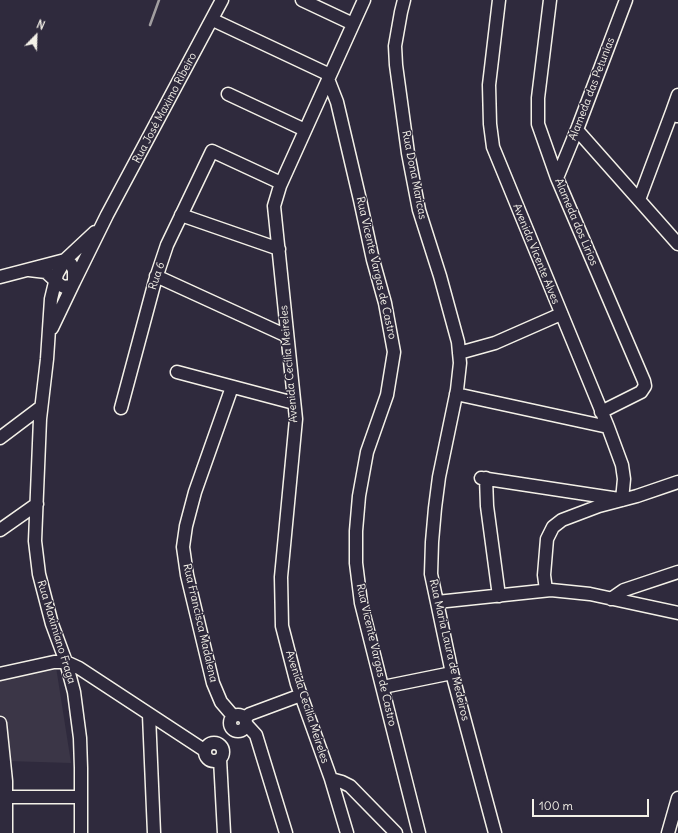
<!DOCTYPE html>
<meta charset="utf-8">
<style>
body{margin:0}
#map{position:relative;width:678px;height:833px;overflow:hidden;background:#2f2a3d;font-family:Delius,sans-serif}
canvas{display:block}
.north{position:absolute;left:16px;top:16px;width:40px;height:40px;-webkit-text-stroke:3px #2f2a3d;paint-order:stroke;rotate:23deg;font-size:11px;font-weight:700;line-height:16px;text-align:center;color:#f4f1e8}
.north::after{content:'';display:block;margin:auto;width:14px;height:18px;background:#f4f1e8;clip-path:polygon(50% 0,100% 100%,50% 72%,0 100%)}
.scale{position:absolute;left:532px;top:799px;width:117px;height:18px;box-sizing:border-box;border:2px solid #f4f1e8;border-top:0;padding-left:5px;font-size:12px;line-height:14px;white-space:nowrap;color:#f4f1e8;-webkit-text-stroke:3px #2f2a3d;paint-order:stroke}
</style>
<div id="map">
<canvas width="678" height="833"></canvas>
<div class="north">N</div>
<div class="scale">100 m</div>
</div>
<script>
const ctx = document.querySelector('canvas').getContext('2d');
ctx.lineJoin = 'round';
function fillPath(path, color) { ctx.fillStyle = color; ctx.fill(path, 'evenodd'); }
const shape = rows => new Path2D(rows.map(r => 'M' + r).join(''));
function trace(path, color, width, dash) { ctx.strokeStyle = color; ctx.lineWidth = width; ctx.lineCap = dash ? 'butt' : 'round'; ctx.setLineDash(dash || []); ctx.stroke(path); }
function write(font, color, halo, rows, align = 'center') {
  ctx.font = font + ' Delius,sans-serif'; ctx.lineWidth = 3; ctx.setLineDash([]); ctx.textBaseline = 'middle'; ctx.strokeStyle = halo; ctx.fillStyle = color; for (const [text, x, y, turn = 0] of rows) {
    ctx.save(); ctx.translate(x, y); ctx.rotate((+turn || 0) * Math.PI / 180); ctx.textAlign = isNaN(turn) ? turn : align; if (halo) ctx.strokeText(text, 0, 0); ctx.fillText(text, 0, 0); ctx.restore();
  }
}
fillPath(shape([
 [56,667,71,763,7,761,0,712,0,677]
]), '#3b3647');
trace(shape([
 [150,25,159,0]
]), '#a19ea0', 2.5);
const minor = shape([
 [302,0,353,24],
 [404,0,401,12,395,46,396,65,408,153,419,210,440,276,458,342,460,363,457,390,439,477,435,508,432,542,431,574,452,673,495,833],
 [499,0,489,85,490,124,493,147,608,427,622,465,624,479,622,500],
 [550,0,538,98,538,124,557,178,644,381,645,386,641,392,601,412],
 [213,20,330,75],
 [328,79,337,102,360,200,373,260,385,303,394,352,387,395,367,452,359,496,356,531,356,563,361,603,419,833],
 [228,94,305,130],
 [677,116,673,109,678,95],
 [577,130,678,244],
 [557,178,578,127,626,0],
 [639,200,673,109],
 [181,215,279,249],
 [65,260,57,274,51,299,47,359,40,419,35,541,39,574,52,624,66,662,74,692,80,738,81,768,81,833],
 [29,270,46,272,60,285,64,287,71,286,74,282,107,215,222,0],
 [156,276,287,336],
 [0,277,65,260,95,232],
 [52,328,74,282,74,270,71,264,65,260],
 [459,353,495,343,561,314],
 [177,372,294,403],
 [232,387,195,492,186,526,183,547,187,575,213,683,221,702,233,716],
 [456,394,608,427],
 [121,408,155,281,167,245,212,151,281,183],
 [0,438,41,407],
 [481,478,619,499],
 [486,478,487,506,499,596],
 [0,530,37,504],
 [546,590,544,575,547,539,553,527,562,520,599,506,637,496,678,482],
 [611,599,624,590,678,572],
 [437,602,551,590,590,594,678,613],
 [0,674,54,662,66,662,79,668,204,750],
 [383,687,452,673],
 [149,715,154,833],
 '230 723a8 8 0 1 1 16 0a8 8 0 1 1-16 0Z',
 [244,718,250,714,301,695],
 [0,723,6,781,6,833],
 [246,724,256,735,286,833],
 '205 752a9 9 0 1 1 18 0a9 9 0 1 1-18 0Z',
 [220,759,224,833],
 [331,779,342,782,350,786,396,833],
 [6,797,81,797],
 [347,833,331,779,297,684,282,626,281,577,296,419,274,206,280,186,364,0],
 [668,833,678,798]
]);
trace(minor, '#f4f1e8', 15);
trace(minor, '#2f2a3d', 12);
write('11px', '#f4f1e8', '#2f2a3d', [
 ["Alameda das Petunias",592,89,-69],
 ["Rua José Maximo Ribeiro",165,108,-62],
 ["Rua Dona Maricas",414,175,79],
 ["Alameda dos Lirios",576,222,67],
 ["Avenida Vicente Alves",536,254,68],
 ["Rua Vicente Vargas de Castro",376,268,77],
 ["Rua 6",157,276,-72],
 ["Avenida Cecília Meireles",289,364,-95],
 ["Rua Francisca Madalena",200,623,77],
 ["Rua Maximiano Fraga",56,632,73],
 ["Rua Maria Laura de Medeiros",449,650,77],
 ["Rua Vicente Vargas de Castro",376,655,77],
 ["Avenida Cecília Meireles",307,707,72]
]);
</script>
